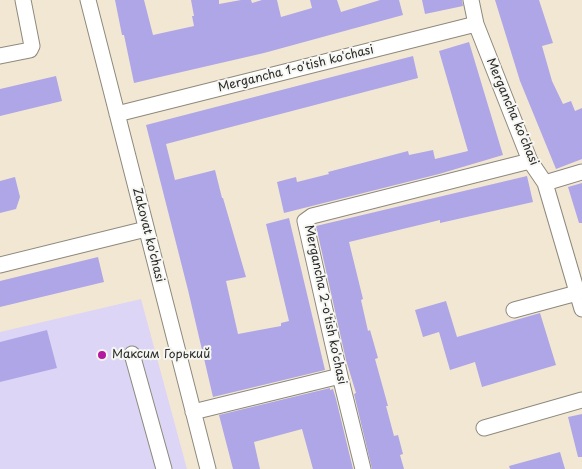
<!DOCTYPE html>
<meta charset="utf-8">
<style>
body{margin:0}
canvas{display:block;background:#f2e7d2}
</style>
<canvas width="582" height="469"></canvas>
<script>
const ctx = document.querySelector('canvas').getContext('2d');
ctx.lineJoin = 'round';
function fillPath(path, color) { ctx.fillStyle = color; ctx.fill(path, 'evenodd'); }
const shape = rows => new Path2D(rows.map(r => 'M' + r).join(''));
function trace(path, color, width, dash) { ctx.strokeStyle = color; ctx.lineWidth = width; ctx.lineCap = dash ? 'butt' : 'round'; ctx.setLineDash(dash || []); ctx.stroke(path); }
function write(font, color, halo, rows, align = 'center') {
  ctx.font = font + ' "Playpen Sans",sans-serif'; ctx.lineWidth = 4; ctx.setLineDash([]); ctx.textBaseline = 'middle'; ctx.strokeStyle = halo; ctx.fillStyle = color; for (const [text, x, y, turn = 0] of rows) {
    ctx.save(); ctx.translate(x, y); ctx.rotate((+turn || 0) * Math.PI / 180); ctx.textAlign = isNaN(turn) ? turn : align; if (halo) ctx.strokeText(text, 0, 0); ctx.fillText(text, 0, 0); ctx.restore();
  }
}
fillPath(shape([
 [141,299,187,469,0,469,0,332]
]), '#ddd5f6');
fillPath(shape([
 [115,0,144,0,153,35,194,26,192,16,194,16,191,0,219,0,219,4,241,0,251,0,252,3,262,0,277,0,281,17,312,8,310,0,337,0,341,12,380,0,399,0,403,15,264,53,134,83,124,35,122,35],
 [422,0,462,0,463,6,425,14],
 [495,0,539,0,553,43,542,46,552,81,563,104,571,101,575,111,582,108,582,159,556,169,520,81],
 [469,42,503,155,439,174,284,213,277,182,296,177,297,182,329,174,328,172,408,151,409,155,433,150,435,159,468,151,439,51],
 [413,56,418,78,166,144,175,180,215,170,222,198,223,198,246,277,226,281,238,334,281,326,281,323,289,321,266,224,289,218,325,370,213,397,188,290,146,125],
 [56,76,62,101,0,116,0,89],
 [527,176,533,202,440,223,440,220,349,242,363,299,361,300,368,331,370,330,378,358,375,359,388,406,386,406,394,436,398,435,403,454,400,455,404,469,372,469,354,394,356,393,346,360,316,226],
 [15,177,20,197,16,209,0,213,0,181],
 [582,183,582,223,579,223,568,187],
 [98,257,104,282,0,307,0,281],
 [446,301,457,337,540,313,556,365,482,387,475,362,450,370,439,332,423,337,415,310],
 [47,330,57,368,0,382,0,342],
 [330,388,330,390,333,389,336,399,353,469,313,469,302,429,254,442,260,469,233,469,219,415],
 [582,414,582,457,578,457,568,417],
 [560,452,565,469,510,469,509,466]
]), '#afa6e8');
const minor = shape([
 [88,0,208,469],
 [471,0,476,24,530,161,545,183,582,309],
 [0,56,30,50,32,46,23,0],
 [117,114,476,24],
 [545,183,582,172],
 [0,265,146,229],
 [514,310,577,293],
 [132,354,164,469],
 [193,412,340,376],
 [484,428,582,400],
 [363,469,340,376,305,221,312,216,530,161]
]);
trace(minor, '#8e897e', 17);
trace(minor, '#fff', 15);
for (const [x, y, r, color] of [
 [102,355,5,"#b5179e"]
]) { const dot = new Path2D(); dot.arc(x, y, r, 0, 2 * Math.PI); ctx.fillStyle = color; ctx.fill(dot); trace(dot, '#f6f6f2', 2); }
write('12px', '#2b2b2b', '#f6f6f2', [
 ["Mergancha 1-o'tish ko'chasi",296,69,-14],
 ["Mergancha koʻchasi",512,112,67],
 ["Zakovat ko'chasi",148,235,76],
 ["Mergancha 2-o'tish ko'chasi",325,305,78]
]);
write('12px', '#2b2b2b', '#f6f6f2', [
 ["Максим Горький",112,355]
], 'left');
</script>
